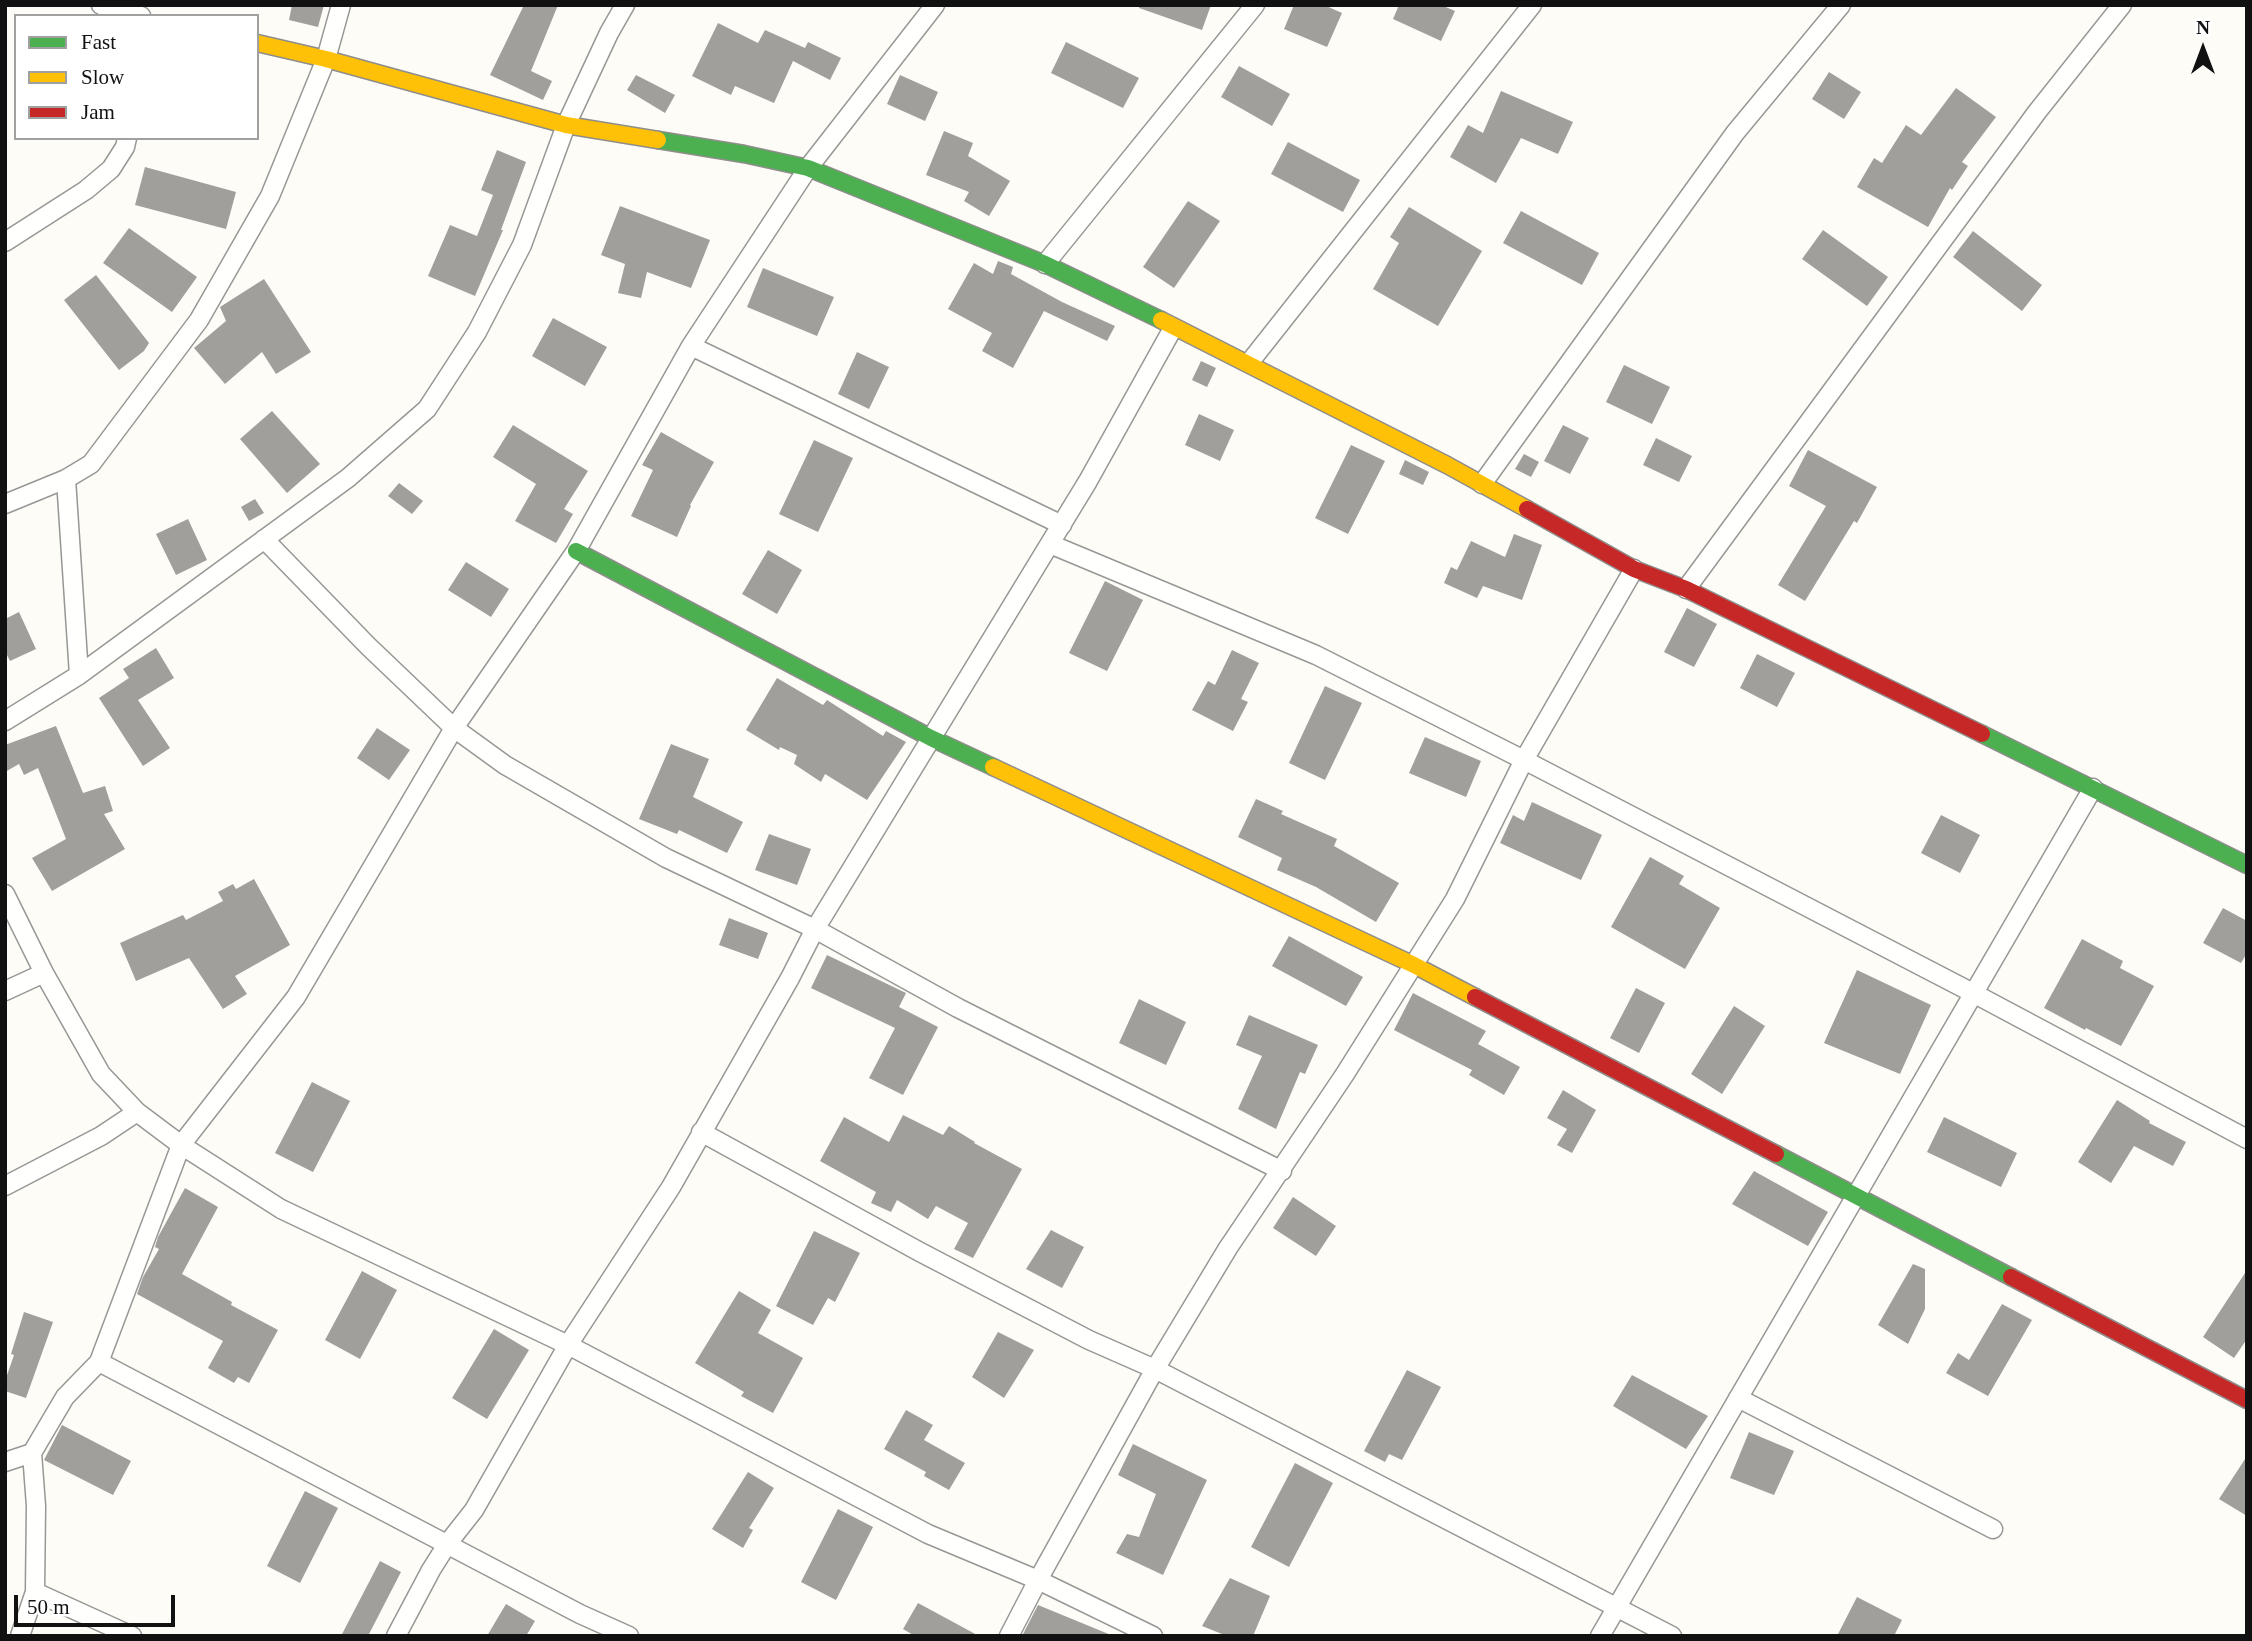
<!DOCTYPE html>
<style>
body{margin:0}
#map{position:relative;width:2252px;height:1641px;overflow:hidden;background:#fdfcf7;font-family:Georgia,serif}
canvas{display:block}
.frame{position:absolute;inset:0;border:7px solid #111;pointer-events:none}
.legend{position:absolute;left:14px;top:14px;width:245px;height:126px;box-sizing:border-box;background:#fff;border:2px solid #a0a0a0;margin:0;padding:9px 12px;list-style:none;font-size:21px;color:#111}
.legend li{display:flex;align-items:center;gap:14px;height:35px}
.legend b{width:35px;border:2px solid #a0a0a0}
.north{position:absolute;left:2168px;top:14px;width:70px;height:70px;-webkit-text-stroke:5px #fff;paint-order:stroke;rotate:0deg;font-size:19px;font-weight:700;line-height:28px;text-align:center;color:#111}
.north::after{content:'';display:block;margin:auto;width:24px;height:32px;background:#111;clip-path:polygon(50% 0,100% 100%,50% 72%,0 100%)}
.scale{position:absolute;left:14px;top:1595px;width:161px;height:32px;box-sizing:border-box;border:4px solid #111;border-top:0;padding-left:9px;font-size:21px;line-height:24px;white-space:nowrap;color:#111;-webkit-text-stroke:5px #fff;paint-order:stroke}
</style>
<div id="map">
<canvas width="2252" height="1641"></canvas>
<div class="frame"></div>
<ul class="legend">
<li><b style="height:9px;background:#4caf50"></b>Fast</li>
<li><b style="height:9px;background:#ffc107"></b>Slow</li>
<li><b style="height:9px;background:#c62828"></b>Jam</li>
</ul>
<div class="north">N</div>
<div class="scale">50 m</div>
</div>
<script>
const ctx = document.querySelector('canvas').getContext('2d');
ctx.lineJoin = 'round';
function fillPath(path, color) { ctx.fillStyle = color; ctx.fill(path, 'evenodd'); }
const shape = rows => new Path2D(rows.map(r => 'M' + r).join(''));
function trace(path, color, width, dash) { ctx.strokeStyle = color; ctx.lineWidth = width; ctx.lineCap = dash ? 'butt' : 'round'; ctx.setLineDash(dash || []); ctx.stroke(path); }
fillPath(shape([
 [292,5,324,5,318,27,289,20],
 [524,5,558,5,531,71,552,81,543,100,490,75],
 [1139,5,1211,5,1202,30,1139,8],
 [1294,5,1324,5,1342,13,1327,47,1284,29],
 [1399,5,1441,5,1455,11,1441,41,1393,19],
 [718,23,758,43,765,30,805,48,808,42,841,58,830,80,793,61,774,103,735,86,731,95,692,76],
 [1066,42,1139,78,1123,108,1051,73],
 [1239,66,1290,94,1272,126,1221,97],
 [1829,72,1861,92,1844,119,1812,99],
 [636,75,675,95,665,113,627,90],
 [900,75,938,92,925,121,887,104],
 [1956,88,1996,117,1962,162,1968,166,1952,190,1950,188,1928,227,1857,187,1874,158,1882,163,1906,125,1921,135],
 [1501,91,1573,122,1558,154,1521,138,1496,183,1450,157,1468,125,1483,133],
 [944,131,973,143,968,156,1010,181,989,216,964,201,969,192,926,175],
 [1288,142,1360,180,1343,212,1271,174],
 [497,150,526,162,501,230,503,230,475,296,428,276,450,225,477,236,493,195,481,190],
 [145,167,236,192,226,229,135,205],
 [1188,201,1220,221,1174,288,1143,267],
 [620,206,710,240,691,288,647,272,641,298,618,293,625,264,601,255],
 [1409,207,1482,251,1438,326,1373,289,1399,243,1390,237],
 [1521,211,1599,253,1582,285,1503,243],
 [129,228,197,277,172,312,103,263],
 [1823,230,1888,277,1867,306,1802,259],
 [1973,231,2042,285,2022,311,1953,257],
 [998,261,1013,267,1011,274,1062,302,1115,326,1107,341,1044,311,1013,368,982,351,992,333,948,309,974,263,993,274],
 [763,268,834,297,817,336,747,307],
 [96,275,149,343,144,351,119,370,64,300],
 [264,279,311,352,276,374,262,352,225,384,194,348,226,321,220,307],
 [553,318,607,347,585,386,532,356],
 [857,352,889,367,869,409,838,394],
 [1201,361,1216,368,1207,387,1192,380],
 [1624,365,1670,387,1652,424,1606,402],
 [272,411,320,464,287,493,240,439],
 [1199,414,1234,430,1220,461,1185,445],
 [513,425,588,471,564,509,573,514,556,543,515,521,536,484,493,457],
 [1563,425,1589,438,1570,474,1544,461],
 [661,432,714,462,690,505,691,506,677,537,631,516,653,470,642,465],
 [1656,438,1692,456,1679,482,1643,465],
 [814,440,853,458,818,532,779,514],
 [1351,445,1385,461,1348,534,1315,518],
 [1808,450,1877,487,1857,523,1854,521,1805,601,1778,585,1826,506,1789,486],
 [1524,454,1539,462,1531,477,1515,469],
 [1405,460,1429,472,1423,485,1399,474],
 [399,483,423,501,412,514,388,496],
 [255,499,264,513,249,521,241,507],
 [188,519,207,560,176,575,156,534],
 [1514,534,1542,545,1522,600,1483,586,1477,598,1444,583,1451,567,1457,570,1471,541,1505,557],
 [768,550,802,570,777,614,742,594],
 [466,562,509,589,491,617,448,590],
 [1105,581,1143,600,1107,671,1069,653],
 [1687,608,1717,624,1694,667,1664,652],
 [19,612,36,649,10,661,5,651,5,619],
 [156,648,174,678,138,700,170,748,143,766,99,698,129,678,123,669],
 [1232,650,1259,663,1241,699,1248,702,1233,731,1192,710,1208,681,1215,685],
 [1757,654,1795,673,1777,707,1740,688],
 [777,678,823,705,827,700,883,736,886,731,906,742,867,800,825,774,821,782,794,764,797,755,780,747,779,750,746,730],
 [1325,686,1362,703,1325,780,1289,763],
 [56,726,83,793,105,786,113,811,104,814,125,849,52,891,32,858,66,839,38,768,24,775,19,764,5,772,5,745],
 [377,728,410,750,389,780,357,758],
 [1425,737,1481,761,1466,797,1409,773],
 [671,744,709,759,693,797,743,822,727,853,679,830,677,834,639,819],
 [1256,799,1283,811,1281,814,1337,839,1334,846,1399,883,1376,922,1316,887,1277,870,1282,858,1238,837],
 [1532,802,1602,835,1581,880,1500,843,1513,815,1524,821],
 [1941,815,1980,835,1960,873,1921,853],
 [769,834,811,849,797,885,755,870],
 [1650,857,1684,876,1679,884,1720,908,1685,969,1611,927],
 [254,879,290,945,235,976,247,994,223,1009,189,958,136,981,120,943,183,915,186,920,223,901,218,892,233,884,236,889],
 [2223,908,2247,921,2247,953,2241,963,2203,943],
 [729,918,768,933,758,959,719,945],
 [1289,936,1363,977,1346,1006,1272,966],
 [2082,939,2123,961,2120,968,2154,986,2121,1046,2086,1028,2085,1030,2044,1008],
 [827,955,906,993,899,1007,938,1027,903,1095,869,1078,895,1028,811,988],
 [1857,970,1931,1005,1900,1074,1824,1043],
 [1636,988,1665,1003,1639,1053,1610,1038],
 [1413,993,1486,1031,1478,1044,1520,1067,1504,1095,1469,1075,1472,1070,1394,1030],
 [1139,999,1186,1022,1166,1065,1119,1043],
 [1734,1006,1765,1026,1722,1094,1691,1074],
 [1249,1015,1318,1045,1305,1074,1300,1072,1276,1129,1238,1109,1262,1056,1236,1045],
 [312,1082,350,1101,313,1172,275,1153],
 [1563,1090,1596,1110,1572,1153,1557,1145,1567,1129,1547,1118],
 [2117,1100,2150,1121,2149,1123,2186,1142,2173,1166,2134,1146,2111,1183,2078,1162],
 [903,1115,943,1135,949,1126,975,1142,974,1143,1022,1169,973,1258,954,1249,968,1223,936,1206,928,1219,897,1200,891,1212,871,1203,876,1192,820,1161,844,1117,889,1142],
 [1944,1117,2017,1153,2001,1187,1927,1152],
 [1754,1171,1828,1212,1808,1246,1732,1204],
 [185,1188,218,1207,182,1274,232,1302,231,1305,278,1330,249,1383,238,1377,234,1383,208,1368,223,1341,137,1294,143,1277,159,1249,155,1247,158,1237],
 [1293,1197,1336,1226,1316,1256,1273,1228],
 [1051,1230,1084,1247,1062,1288,1026,1269],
 [814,1231,860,1253,835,1302,828,1298,813,1325,776,1306],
 [1913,1264,1925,1269,1925,1309,1908,1344,1878,1325],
 [2247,1270,2247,1339,2234,1358,2203,1337],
 [362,1271,397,1290,360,1359,325,1340],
 [739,1291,771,1310,758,1333,803,1358,773,1413,741,1396,744,1392,695,1363],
 [2002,1304,2032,1320,1988,1396,1946,1373,1958,1353,1969,1360],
 [24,1312,53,1322,26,1398,5,1391,5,1381,14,1355,11,1354],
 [494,1329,529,1350,487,1419,452,1398],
 [998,1332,1034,1350,1004,1398,972,1377],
 [1407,1370,1441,1387,1402,1460,1389,1454,1385,1462,1364,1451],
 [1632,1375,1708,1416,1686,1449,1613,1406],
 [906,1410,933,1425,924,1440,965,1463,949,1490,924,1476,926,1472,884,1449],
 [62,1425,131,1461,113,1495,44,1460],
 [1749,1432,1794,1451,1774,1495,1730,1478],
 [1133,1444,1207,1480,1163,1575,1116,1553,1127,1534,1139,1537,1156,1494,1118,1475],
 [2247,1456,2247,1516,2219,1499],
 [1295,1463,1333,1483,1289,1567,1251,1547],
 [748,1472,774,1488,749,1528,753,1530,743,1548,712,1529],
 [305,1491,338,1508,300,1583,267,1566],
 [838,1509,873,1527,836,1600,801,1582],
 [380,1561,401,1572,368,1636,341,1636],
 [1230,1578,1270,1596,1253,1636,1227,1636,1202,1626],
 [1857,1597,1902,1620,1894,1636,1837,1636],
 [918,1603,979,1636,915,1636,903,1629],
 [506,1604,535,1621,526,1636,487,1636],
 [1038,1605,1111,1635,1111,1636,1022,1636]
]), '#a19f9c');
const street = shape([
 [101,5,141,16],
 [935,5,808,168,691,346,576,551,454,728,505,765,666,858,815,929,958,1008,1282,1171],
 [5,242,86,190,111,169,125,147,127,138],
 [1045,264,1255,5],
 [691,346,1062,525],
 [1249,363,1532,5],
 [66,479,79,675],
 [1482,484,1735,133,1841,5],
 [5,504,66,479,91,464,199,320,270,196,326,59,341,5],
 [1050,544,1316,655,1524,760,1973,993,2247,1139],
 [1686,589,2037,112,2122,5],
 [5,721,79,675,348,478,427,409,477,332,522,245,566,125,609,33,625,5],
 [5,894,44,973,101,1074,137,1112,181,1145,281,1209,568,1345,928,1534,1038,1580,1009,1636],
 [5,991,44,973],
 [701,1132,920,1252,1089,1340,1155,1369,1672,1636],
 [5,1186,101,1136,137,1112],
 [99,1362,580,1614,629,1636],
 [1738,1398,1993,1529],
 [5,1462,32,1453],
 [35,1592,132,1636],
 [20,1636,35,1592,36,1506,32,1453,65,1397,99,1362,181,1145,296,997,454,728,368,646,264,539],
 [396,1636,431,1570,448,1543,474,1510,568,1345,671,1187,790,978,815,929,1088,481,1173,328],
 [1153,1636,1038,1580,1155,1369,1228,1248,1345,1074,1455,899,1524,760,1634,569],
 [1600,1636,2093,788]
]);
const fast = shape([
 [658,140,744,154,808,168,1045,264,1161,320],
 [576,551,931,738,993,767],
 [1982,734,2247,865],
 [1776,1154,2011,1277]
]);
const slow = shape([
 [257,43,326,59,566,125,658,140],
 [1161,320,1447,465,1527,509],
 [993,767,1414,965,1475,997]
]);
const jam = shape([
 [1527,509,1634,569,1686,589,1982,734],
 [1475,997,1776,1154],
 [2011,1277,2247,1400]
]);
trace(street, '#979795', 21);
trace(fast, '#8e8d8b', 19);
trace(slow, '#8e8d8b', 19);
trace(jam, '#8e8d8b', 19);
trace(street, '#fffffe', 18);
trace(fast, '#4caf50', 16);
trace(slow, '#ffc107', 16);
trace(jam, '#c62828', 16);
</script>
